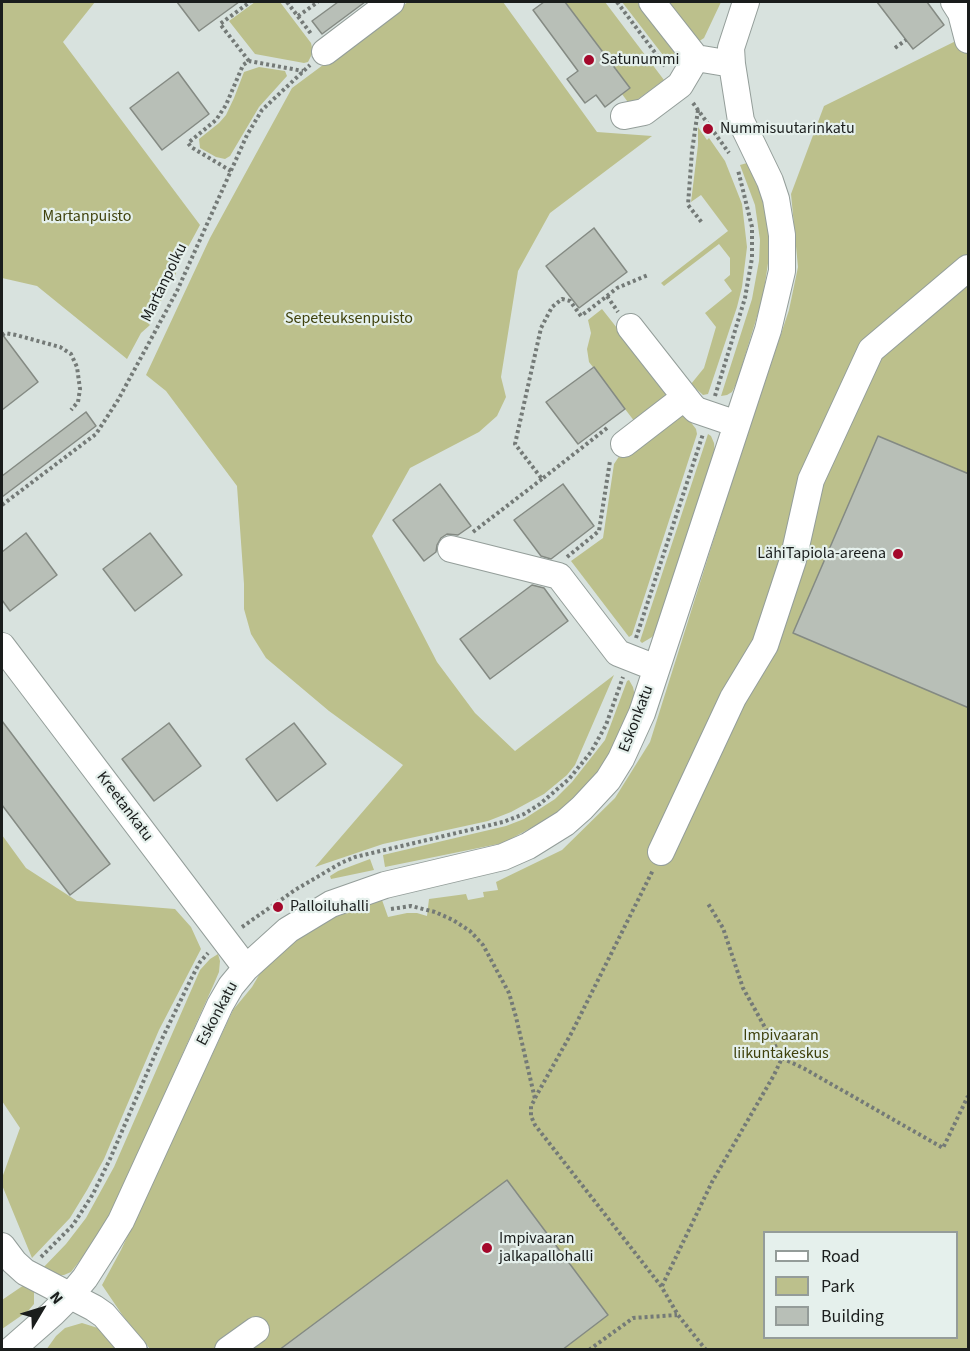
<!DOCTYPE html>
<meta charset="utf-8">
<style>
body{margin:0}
#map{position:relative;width:970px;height:1351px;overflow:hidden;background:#d8e2de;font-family:"Source Sans 3",sans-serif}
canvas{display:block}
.frame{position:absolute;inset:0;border:3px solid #1a1d1c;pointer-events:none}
.legend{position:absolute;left:763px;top:1231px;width:195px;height:108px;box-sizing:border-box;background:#e5f0ec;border:2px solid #949c99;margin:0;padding:8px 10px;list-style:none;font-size:18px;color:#1a1d1c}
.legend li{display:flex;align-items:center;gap:12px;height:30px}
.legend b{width:30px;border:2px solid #949c99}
.north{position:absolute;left:12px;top:1279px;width:60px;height:60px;-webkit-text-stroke:4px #e5f0ec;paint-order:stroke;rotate:52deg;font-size:16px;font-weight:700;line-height:24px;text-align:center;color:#1a1d1c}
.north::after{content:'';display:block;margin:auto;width:21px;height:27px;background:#1a1d1c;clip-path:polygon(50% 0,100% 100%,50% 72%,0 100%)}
</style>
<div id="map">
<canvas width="970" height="1351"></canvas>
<div class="frame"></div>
<ul class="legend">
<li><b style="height:8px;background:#fff"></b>Road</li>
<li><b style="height:16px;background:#bcc08c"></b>Park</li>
<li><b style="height:16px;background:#b8bfb7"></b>Building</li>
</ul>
<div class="north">N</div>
</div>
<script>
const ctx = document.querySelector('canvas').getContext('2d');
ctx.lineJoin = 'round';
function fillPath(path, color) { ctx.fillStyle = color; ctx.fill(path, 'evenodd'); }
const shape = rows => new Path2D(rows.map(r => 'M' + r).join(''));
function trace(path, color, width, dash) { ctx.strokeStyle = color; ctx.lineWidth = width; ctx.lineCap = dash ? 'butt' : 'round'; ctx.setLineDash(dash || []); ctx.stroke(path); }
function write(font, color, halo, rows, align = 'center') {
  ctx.font = font + ' "Source Sans 3",sans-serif'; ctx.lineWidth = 4.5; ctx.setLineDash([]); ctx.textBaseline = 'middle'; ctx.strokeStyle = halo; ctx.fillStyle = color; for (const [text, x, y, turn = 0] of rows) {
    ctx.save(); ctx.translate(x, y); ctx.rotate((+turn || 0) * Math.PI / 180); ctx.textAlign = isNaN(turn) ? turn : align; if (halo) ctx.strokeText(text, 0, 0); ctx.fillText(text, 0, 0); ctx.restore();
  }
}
fillPath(shape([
 [2,2,95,2,63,42,200,225,175,271,176,274,171,278,162,295,164,298,157,304,147,322,150,325,141,333,127,359,37,286,2,278],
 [255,2,280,2,311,43,313,52,308,62,304,63,255,54,229,21],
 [408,2,503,2,597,132,652,136,550,213,518,271,501,377,506,397,497,416,479,432,410,468,372,536,437,662,475,713,515,751,614,675,575,765,567,775,544,794,511,812,488,821,383,844,315,867,403,765,329,711,266,658,251,634,244,609,244,584,237,486,166,391,146,375,210,238,292,88],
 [565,2,605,2,664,80,630,105,622,94,630,88],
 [622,2,637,2,676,55,675,57,671,60,666,59],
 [667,2,721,2,704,38,698,42],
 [968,35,968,1349,150,1349,123,1316,102,1285,121,1250,233,1010,252,987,259,975,278,954,316,925,340,914,382,900,388,917,407,913,417,913,427,916,429,899,466,894,468,900,484,897,483,892,498,890,496,882,562,850,615,798,650,742,733,478,789,310,798,267,791,194,824,106],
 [764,1232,956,1232,956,1338,764,1338],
 [259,67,285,71,287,76,259,107,230,156,225,159,216,157,200,148,199,139,219,123,226,115,234,98,244,72],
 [698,127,707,140,709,138,725,161,742,204,747,247,742,287,737,307,708,394,703,395,691,384,704,368,716,327,705,313,732,291,724,280,730,275,730,258,719,244,664,286,661,283,728,231,701,195,691,202,698,145],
 [747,163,760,192,769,223,771,243,763,297,737,382,732,392,727,395,721,396,752,299,759,261,760,240,755,205,740,165],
 [602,309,673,399,638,426,589,362,587,349,591,333,588,320],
 [680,408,696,429,697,434,632,635,629,637,571,561,603,538,614,464,620,455],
 [708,434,711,436,714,443,715,453,658,629,652,637,642,643,640,641],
 [629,680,633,687,635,696,628,718,607,762,579,796,555,815,503,843,385,867,383,855,506,826,524,819,555,799,572,782,605,740,627,681],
 [2,835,26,868,77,901,175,909,191,927,201,949,159,1030,104,1159,87,1190,70,1218,32,1258,2,1185,2,1178,20,1128,2,1101],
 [370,859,374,870,331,879,330,876,338,871],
 [218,954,220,961,219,972,213,986,116,1202,99,1236,71,1272,64,1275,54,1276,40,1271,66,1244,86,1218,114,1167,200,970,210,959],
 [24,1285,34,1291,34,1304,28,1311,2,1329,2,1300],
 [82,1323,101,1329,119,1350,46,1350,56,1336,65,1328]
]), '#bcc08c');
const building = shape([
 [177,2,239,2,199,31,177,2],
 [338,2,365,2,322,34,312,21,338,2],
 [544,2,565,2,630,88,605,107,596,95,585,103,567,79,578,71,533,10,544,2],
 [877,2,927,2,944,25,913,49,877,2],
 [178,72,209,114,162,150,130,108,178,72],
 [594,228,627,272,579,308,546,266,594,228],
 [2,334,38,382,2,410,2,334],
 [594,367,625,409,578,444,546,402,594,367],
 [86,412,96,426,2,497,2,476,86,412],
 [878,436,969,474,969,708,793,633,878,436],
 [440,484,471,526,458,535,447,534,441,538,437,545,436,552,424,561,393,520,440,484],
 [563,484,594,526,551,559,541,556,514,520,563,484],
 [26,533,57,575,10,611,2,600,2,552,26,533],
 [150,533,182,575,135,611,103,569,150,533],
 [532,585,544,588,568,621,490,679,460,639,532,585],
 [2,721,110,864,70,895,2,805,2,721],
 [169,723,201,766,154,801,122,759,169,723],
 [294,723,326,764,277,801,246,759,294,723],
 [507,1180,608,1315,562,1350,279,1350,507,1180]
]);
fillPath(building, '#b8bfb7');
trace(building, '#848a83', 1.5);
const minor = shape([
 [652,2,696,58,732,64],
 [954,2,961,13,968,40],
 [325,52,391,2],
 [624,116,644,112,680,85,696,58],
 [630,327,692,406,696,410,737,424],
 [624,444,685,397],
 [451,549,559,576,618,653,656,668],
 [2,646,246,968],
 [661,852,733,698,765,645,793,560,811,480,871,350,968,268],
 [2,1246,14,1262,25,1272,94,1308,104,1315,134,1350],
 [11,1350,52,1314,70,1296,85,1278,108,1242,121,1221,220,1005,231,986,246,968,288,930,331,904,385,885,503,857,528,846,565,823,582,808,608,780,621,759,642,713,768,330,782,271,782,235,776,199,770,181,741,121,732,64,731,48,746,2],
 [228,1350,256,1330]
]);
trace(minor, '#949e9a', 28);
trace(shape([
 [287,2,312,35],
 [617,2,665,66],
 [298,16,318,2],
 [895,48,906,40],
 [249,61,220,24,250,2],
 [693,103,729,153],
 [698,110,692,151,688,205,703,224],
 [231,171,191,147,188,143,216,120,226,105,243,65,249,61,303,71],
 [607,296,617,288,648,275],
 [2,335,5,333,16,335,60,347,71,354,77,367,80,389,78,402,71,410],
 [715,396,745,298,752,258,752,227,738,170],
 [607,428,542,479,515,444,541,328,552,307,562,299,570,301,581,316,607,296,618,312],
 [2,505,96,434,118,400,177,291,247,135,262,110,310,65],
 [473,532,542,479],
 [567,557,599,531,610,461],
 [636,638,703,434],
 [391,909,411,906,435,912,453,920,470,931,483,945,509,993,516,1017,535,1099,531,1106,531,1116,535,1125,661,1286,678,1315,706,1350],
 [242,927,295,890,341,863,355,857,503,822,524,814,540,804,569,779,591,752,606,725,623,677],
 [782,1058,805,1069,943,1148,968,1096],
 [535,1098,572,1032,653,870],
 [41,1257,73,1225,93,1194,110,1159,160,1043,192,977,200,962,208,953],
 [662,1286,712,1182,774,1075,782,1058,743,988,723,928,707,902],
 [589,1350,633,1318,677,1315]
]), '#747a77', 4, [3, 3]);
trace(minor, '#fff', 26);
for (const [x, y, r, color] of [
 [589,60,6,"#a4082b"],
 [708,129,6,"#a4082b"],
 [898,554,6,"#a4082b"],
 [278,907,6,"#a4082b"],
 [487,1248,6,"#a4082b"]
]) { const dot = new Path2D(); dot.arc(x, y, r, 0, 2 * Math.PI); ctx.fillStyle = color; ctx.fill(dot); trace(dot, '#e5f0ec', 2); }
write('16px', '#1a1d1c', '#e5f0ec', [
 ["Satunummi",601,60],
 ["Nummisuutarinkatu",720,129],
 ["LähiTapiola-areena",886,554,"right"],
 ["Palloiluhalli",290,907],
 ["Impivaaran",499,1239],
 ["jalkapallohalli",499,1257]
], 'left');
write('16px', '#3f410c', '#e5f0ec', [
 ["Martanpuisto",87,217],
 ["Sepeteuksenpuisto",349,319],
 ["Impivaaran",781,1036],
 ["liikuntakeskus",781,1054]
]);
write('16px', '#1a1d1c', '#e5f0ec', [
 ["Martanpolku",165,283,-64],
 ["Eskonkatu",637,719,-69],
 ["Kreetankatu",124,807,53],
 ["Eskonkatu",218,1014,-62]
]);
</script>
